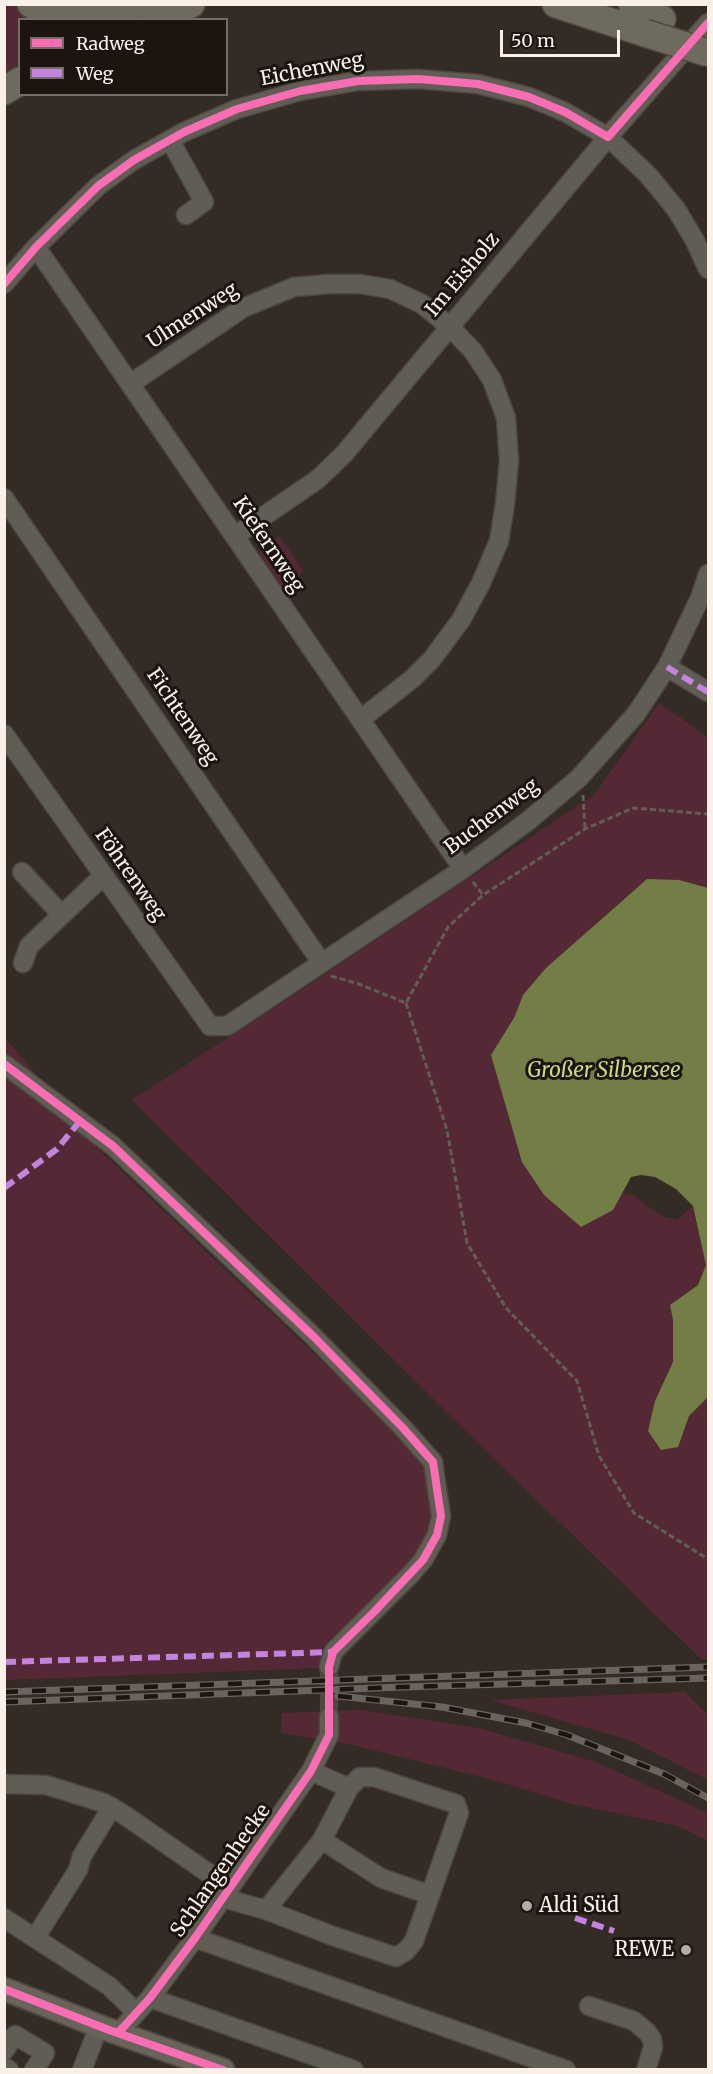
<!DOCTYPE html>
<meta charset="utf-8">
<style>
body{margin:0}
#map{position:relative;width:713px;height:2074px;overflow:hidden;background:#332b24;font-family:Merriweather,serif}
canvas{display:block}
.frame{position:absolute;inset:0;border:6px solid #faf0e8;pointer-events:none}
.legend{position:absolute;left:18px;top:18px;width:210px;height:78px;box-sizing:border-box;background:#1b140f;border:2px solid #746c66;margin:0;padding:8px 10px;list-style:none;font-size:18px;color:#faf0e8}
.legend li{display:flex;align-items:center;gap:12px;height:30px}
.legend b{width:30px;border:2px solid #746c66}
.scale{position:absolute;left:500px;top:30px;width:120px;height:27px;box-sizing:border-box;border:3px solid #faf0e8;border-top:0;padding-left:8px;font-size:18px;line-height:21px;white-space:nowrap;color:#faf0e8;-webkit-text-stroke:4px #1b140f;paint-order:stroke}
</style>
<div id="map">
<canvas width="713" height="2074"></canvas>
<div class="frame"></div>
<ul class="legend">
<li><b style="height:8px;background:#f96db3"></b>Radweg</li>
<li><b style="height:8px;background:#c483df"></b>Weg</li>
</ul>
<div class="scale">50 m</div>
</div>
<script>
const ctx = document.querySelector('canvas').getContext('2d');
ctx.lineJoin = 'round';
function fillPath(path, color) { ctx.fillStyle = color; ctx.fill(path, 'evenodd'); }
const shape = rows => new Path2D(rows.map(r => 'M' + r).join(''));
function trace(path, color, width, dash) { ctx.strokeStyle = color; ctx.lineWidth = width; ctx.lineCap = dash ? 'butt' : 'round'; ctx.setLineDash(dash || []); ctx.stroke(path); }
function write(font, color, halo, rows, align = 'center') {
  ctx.font = font + ' Merriweather,serif'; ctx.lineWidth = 6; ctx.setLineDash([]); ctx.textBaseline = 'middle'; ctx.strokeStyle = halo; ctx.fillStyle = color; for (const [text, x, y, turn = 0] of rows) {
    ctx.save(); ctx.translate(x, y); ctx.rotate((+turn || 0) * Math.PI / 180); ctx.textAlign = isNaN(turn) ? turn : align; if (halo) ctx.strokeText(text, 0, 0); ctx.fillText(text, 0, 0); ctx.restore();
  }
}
fillPath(shape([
 [5,5,18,5,41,19,20,20,19,74,5,83],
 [280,536,304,572,282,587,259,552],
 [659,703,708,737,708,888,647,879,596,923,523,995,514,1018,504,1098,510,1123,613,1210,621,1193,633,1195,661,1216,677,1220,693,1206,706,1265,698,1285,670,1305,673,1320,673,1362,655,1401,678,1447,689,1416,708,1397,708,1658,702,1660,497,1462,132,1100,312,983,594,795],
 [4,1036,93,1144,342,1380,408,1448,428,1473,432,1509,430,1528,410,1563,322,1647,323,1668,5,1680],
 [685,1692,708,1715,708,1780,629,1740,490,1700],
 [361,1710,479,1728,596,1762,708,1813,708,1841,678,1826,572,1804,494,1780,349,1744,281,1733,282,1713]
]), '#552835');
fillPath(shape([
 [647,879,679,880,708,888,708,1397,689,1416,678,1447,661,1450,648,1431,655,1401,673,1362,673,1320,670,1305,698,1285,706,1265,693,1206,676,1189,655,1177,641,1175,631,1177,613,1210,581,1227,544,1195,522,1162,491,1055,514,1018,523,995,546,968]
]), '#727e46');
trace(shape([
 [329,1667,329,1717]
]), '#514941', 18, [18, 9]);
const minor = shape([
 [170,140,204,202,186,215],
 [36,247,463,869],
 [4,284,36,247,98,186,134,160,184,132,237,109,300,91,358,81,418,79,478,84,529,97,565,112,608,137,648,175,676,209,694,239,708,269],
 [130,384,243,308,294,287,329,284,360,284,390,289,422,304,449,326,473,351,492,380,506,418,509,461,505,504,499,541,481,583,461,620,432,659,412,679,361,719],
 [4,498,321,962],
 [235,536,318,479,344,454,608,137,708,23],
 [667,667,708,692],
 [4,734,210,1026,227,1026,463,869,528,821,579,778,636,714,667,667,700,598,708,574],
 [22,872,61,914],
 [23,963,29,946,103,876],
 [4,1064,113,1146,314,1337,403,1428,433,1462,441,1516,437,1535,423,1560,411,1574,333,1652,329,1667],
 [4,1784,46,1785,104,1803,123,1814,230,1888],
 [322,1840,381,1878,430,1895],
 [223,1898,266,1910,322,1840,349,1788,311,1771],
 [266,1910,333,1936,396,1957,406,1951,414,1941,459,1813,456,1804,374,1777,360,1777,349,1788],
 [4,1918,109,1986,136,2012],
 [35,1938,78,1870,82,1856,112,1807],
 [195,1938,566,2070],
 [150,1998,354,2070],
 [589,2006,634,2021,647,2032,652,2039,653,2047,646,2070],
 [118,2033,150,1998,195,1938,311,1771,329,1735,329,1717],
 [4,2051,15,2035,45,2053,34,2070],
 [4,2067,9,2070],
 [82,2070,99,2026]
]);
const major = shape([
 [4,1989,109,2030,223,2070]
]);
const highway = shape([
 [31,4,51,15,76,18,105,15,136,4],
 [556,4,645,33],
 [632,4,662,19],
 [152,20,191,4],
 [4,91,20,81]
]);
trace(minor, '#4d4741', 21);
trace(major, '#4d4741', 26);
trace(highway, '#4d4741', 30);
trace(shape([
 [583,795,585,829],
 [473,882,483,895],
 [331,976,359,984,406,1003,448,927,483,895,585,829,633,808,708,814],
 [406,1003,447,1130,467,1243,506,1308,577,1381,599,1456,634,1513,708,1559]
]), '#625d57', 3, [6, 3]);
trace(minor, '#605d55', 18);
trace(major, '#696459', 22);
trace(highway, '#6f6a5e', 27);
const rail = shape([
 [4,1692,708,1667],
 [338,1696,442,1707,526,1723,567,1735,664,1774,708,1798],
 [4,1702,403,1687,708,1678]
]);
trace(rail, '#69655e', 7);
trace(rail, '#1b140f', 4.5, [14]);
const highwayBridge = shape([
 [645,33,708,53]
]);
trace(highwayBridge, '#4d4741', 30, []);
trace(highwayBridge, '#6f6a5e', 27);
trace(shape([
 [667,667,708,692],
 [4,1188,57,1149,80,1121],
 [4,1662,333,1652],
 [575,1918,614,1931]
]), '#c483df', 6, [12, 6]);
trace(shape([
 [4,284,36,247,98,186,134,160,184,132,237,109,300,91,358,81,418,79,478,84,529,97,565,112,608,137,708,23],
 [4,1064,113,1146,314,1337,403,1428,433,1462,441,1516,437,1535,423,1560,374,1612,333,1652,329,1667,329,1735,311,1771,195,1938,150,1998,118,2033],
 [4,1989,109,2030,223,2070]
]), '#f96db3', 8);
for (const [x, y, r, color] of [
 [527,1906,6,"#b4aba3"],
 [686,1950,6,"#b4aba3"]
]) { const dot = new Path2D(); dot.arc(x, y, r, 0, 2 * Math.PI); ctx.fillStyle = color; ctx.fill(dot); trace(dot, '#1b140f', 2); }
write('20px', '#faf0e8', '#1b140f', [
 ["Eichenweg",312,70,-11],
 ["Im Eisholz",463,275,-50],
 ["Ulmenweg",193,316,-33],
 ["Kiefernweg",268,545,56],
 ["Fichtenweg",182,717,56],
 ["Buchenweg",492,817,-37],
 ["Föhrenweg",130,875,55],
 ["Schlangenhecke",221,1871,-55]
]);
write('20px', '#faf0e8', '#1b140f', [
 ["Aldi Süd",539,1906],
 ["REWE",674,1950,"right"]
], 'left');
write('italic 21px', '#c7dc83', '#1b140f', [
 ["Großer Silbersee",604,1071]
]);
</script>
